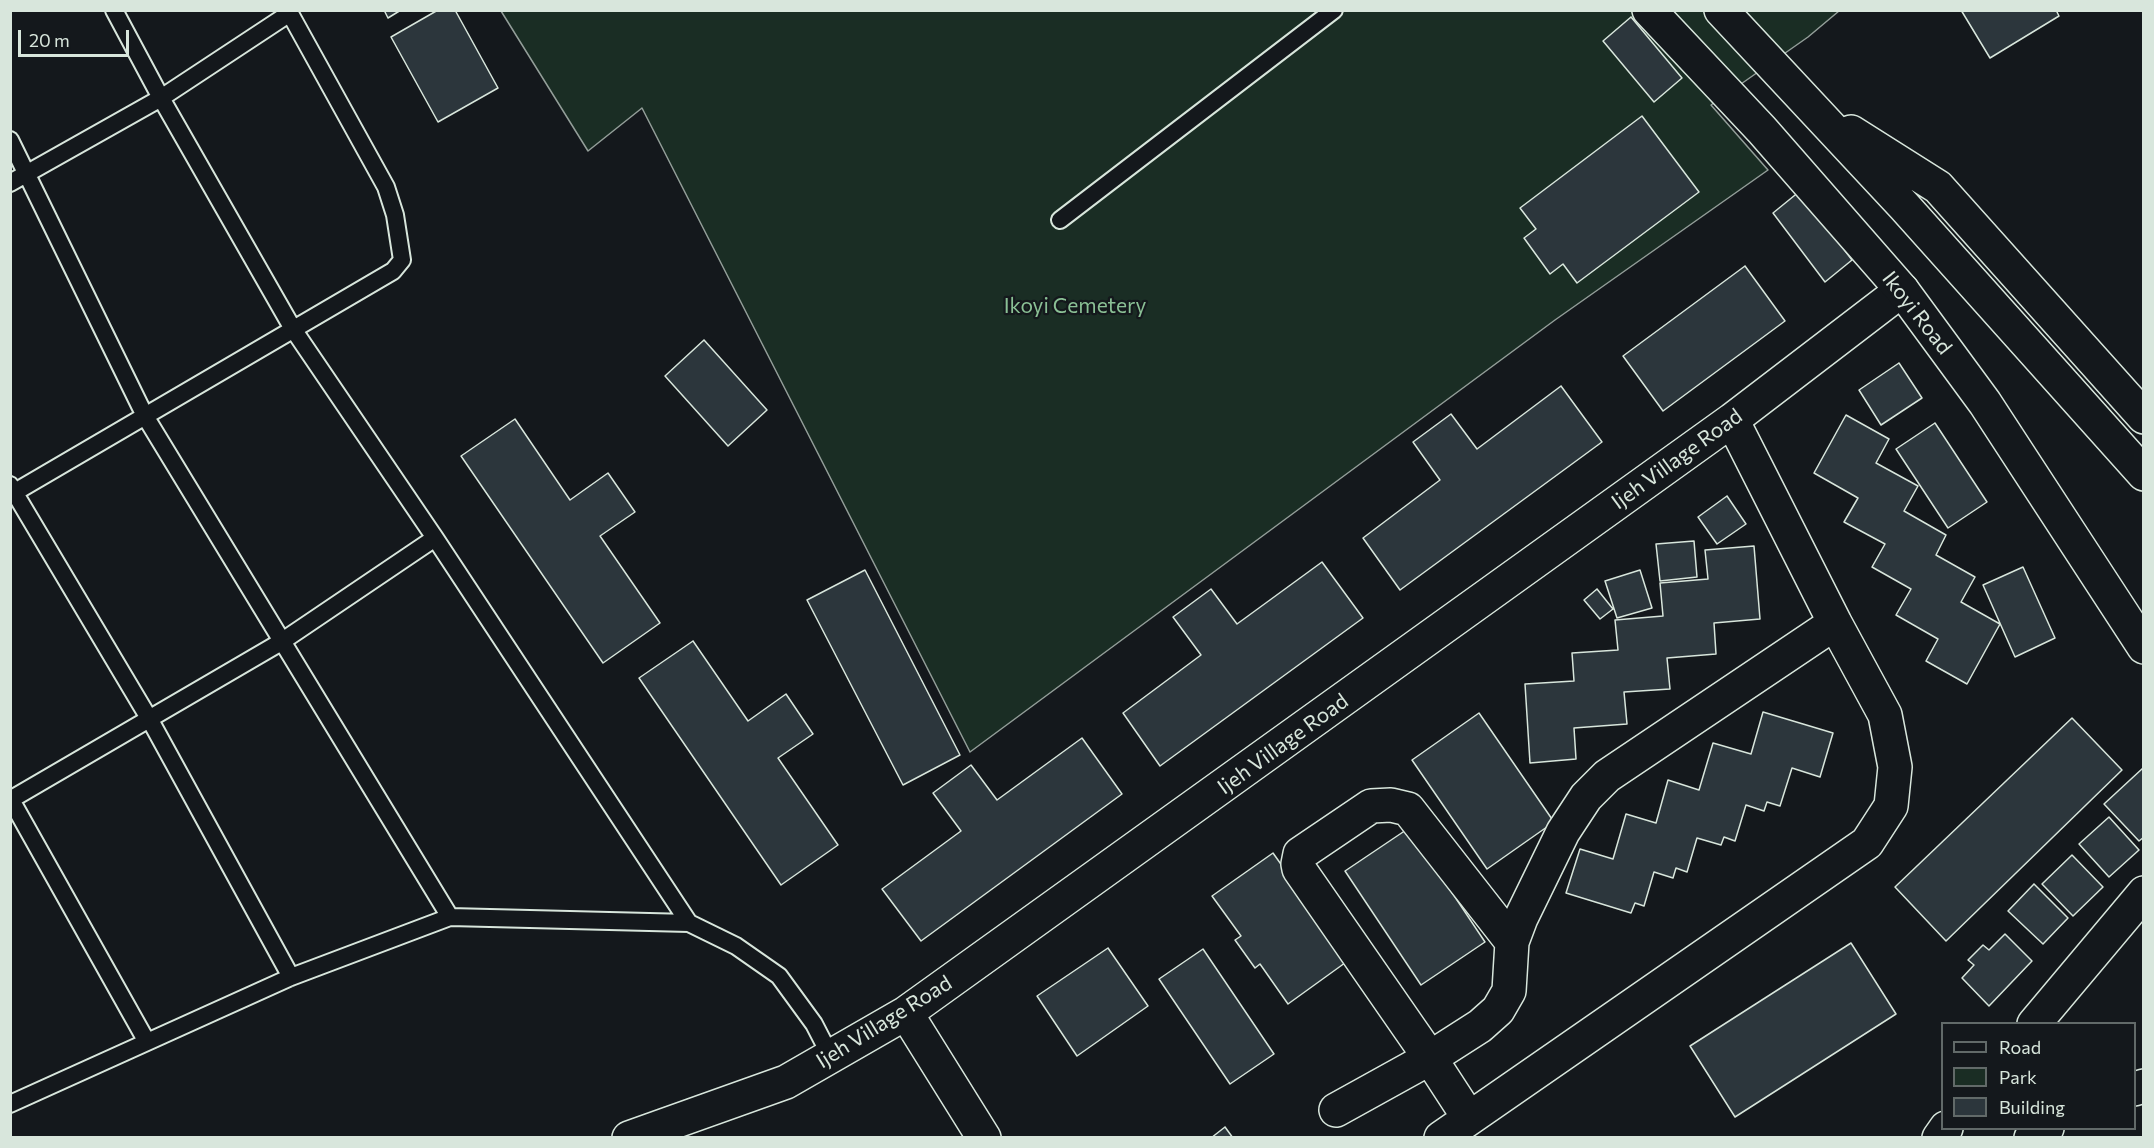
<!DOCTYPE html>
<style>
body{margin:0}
#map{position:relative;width:2154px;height:1148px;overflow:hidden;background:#14181c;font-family:Commissioner,sans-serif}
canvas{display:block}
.frame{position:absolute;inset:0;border:12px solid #d8e6dc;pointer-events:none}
.legend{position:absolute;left:1941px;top:1022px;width:195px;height:108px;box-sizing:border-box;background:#14181c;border:2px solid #626a69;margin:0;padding:8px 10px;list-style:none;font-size:18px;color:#d8e6dc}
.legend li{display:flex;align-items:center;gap:12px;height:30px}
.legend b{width:30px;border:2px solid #626a69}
.scale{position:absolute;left:18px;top:30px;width:111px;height:27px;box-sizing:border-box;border:3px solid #d8e6dc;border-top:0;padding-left:8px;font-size:18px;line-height:21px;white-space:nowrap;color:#d8e6dc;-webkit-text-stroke:4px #14181c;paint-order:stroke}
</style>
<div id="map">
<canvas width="2154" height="1148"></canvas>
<div class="frame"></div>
<ul class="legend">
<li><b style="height:8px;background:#14181c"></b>Road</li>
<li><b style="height:16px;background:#1a2d24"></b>Park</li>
<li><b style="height:16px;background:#2c363c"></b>Building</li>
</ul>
<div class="scale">20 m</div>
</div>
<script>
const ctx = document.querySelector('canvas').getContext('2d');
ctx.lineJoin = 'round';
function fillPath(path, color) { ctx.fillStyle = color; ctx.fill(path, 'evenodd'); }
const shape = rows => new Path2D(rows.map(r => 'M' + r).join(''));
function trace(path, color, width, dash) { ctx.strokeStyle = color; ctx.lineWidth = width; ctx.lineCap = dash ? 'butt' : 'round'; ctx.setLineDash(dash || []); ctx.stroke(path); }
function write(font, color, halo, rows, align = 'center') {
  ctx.font = font + ' Commissioner,sans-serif'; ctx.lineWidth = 4.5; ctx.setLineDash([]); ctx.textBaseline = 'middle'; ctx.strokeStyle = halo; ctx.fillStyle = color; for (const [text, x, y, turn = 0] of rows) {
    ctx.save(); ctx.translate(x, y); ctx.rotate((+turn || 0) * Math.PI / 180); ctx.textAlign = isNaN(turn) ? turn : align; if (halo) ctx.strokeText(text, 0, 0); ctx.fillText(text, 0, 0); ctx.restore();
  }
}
const green = shape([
 [501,11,1839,11,1808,37,1711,105,1768,170,1555,320,970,752,642,108,588,151,501,11]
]);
fillPath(green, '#1a2d24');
trace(green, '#939e99', 1.5);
const building = shape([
 [384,10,401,10,388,18,384,10],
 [438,10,455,10,498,88,438,122,391,37,438,10],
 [1961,10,2056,10,2059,16,1990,58,1961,10],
 [1631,17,1682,78,1654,102,1603,41,1631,17],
 [1642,116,1699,192,1577,283,1563,264,1550,274,1524,238,1536,229,1520,208,1642,116],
 [1800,191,1852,260,1825,282,1773,213,1800,191],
 [1745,266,1785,321,1663,411,1623,356,1745,266],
 [704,340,767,410,728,446,665,376,704,340],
 [1899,363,1922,398,1881,425,1859,390,1899,363],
 [1561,386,1602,442,1400,590,1363,538,1440,480,1413,442,1451,414,1477,449,1561,386],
 [1846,415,1889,439,1876,463,1918,486,1904,511,1946,535,1936,555,1975,577,1961,602,2000,624,1967,684,1926,661,1938,639,1896,615,1911,589,1872,567,1885,544,1844,522,1858,498,1814,473,1846,415],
 [515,419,570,500,608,473,635,512,600,536,660,623,603,663,461,456,515,419],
 [1935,423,1987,502,1948,528,1896,449,1935,423],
 [1727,496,1746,524,1717,544,1698,517,1727,496],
 [1694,541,1697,577,1660,581,1656,544,1694,541],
 [1754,546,1760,619,1714,623,1716,654,1667,658,1670,689,1624,692,1627,724,1574,728,1576,759,1530,763,1525,684,1574,681,1572,653,1618,650,1615,620,1663,616,1660,583,1708,579,1705,550,1754,546],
 [1322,562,1363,618,1160,766,1123,713,1201,655,1173,617,1211,589,1237,624,1322,562],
 [2023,567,2055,638,2015,657,1983,585,2023,567],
 [865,570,960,755,903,785,807,600,865,570],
 [1640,570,1652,608,1617,618,1605,581,1640,570],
 [1597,589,1613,609,1600,619,1584,600,1597,589],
 [693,641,748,721,786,694,813,734,778,758,838,845,781,885,639,678,693,641],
 [1763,712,1833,733,1820,777,1792,768,1780,806,1767,802,1764,811,1746,805,1735,841,1724,837,1721,845,1697,838,1687,872,1676,868,1673,878,1654,872,1644,906,1635,903,1631,913,1566,893,1580,849,1613,859,1626,814,1656,823,1668,780,1699,790,1713,743,1751,754,1763,712],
 [1479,713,1554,822,1487,869,1412,760,1479,713],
 [2072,718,2122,770,1946,941,1895,887,2072,718],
 [1082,738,1122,794,921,941,882,889,961,831,933,793,971,765,997,800,1082,738],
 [2143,768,2144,837,2139,841,2104,804,2143,768],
 [2109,817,2139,850,2109,877,2079,844,2109,817],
 [1409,828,1485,942,1421,985,1345,871,1409,828],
 [1273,853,1349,960,1288,1004,1260,964,1255,968,1235,940,1241,936,1212,896,1273,853],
 [2072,855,2103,887,2073,916,2042,884,2072,855],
 [2034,884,2068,918,2043,944,2008,911,2034,884],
 [2005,934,2032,961,1989,1006,1962,978,1974,965,1968,960,1983,945,1989,950,2005,934],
 [1851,943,1896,1014,1735,1117,1690,1046,1851,943],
 [1108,948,1148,1006,1077,1056,1037,996,1108,948],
 [1203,949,1274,1054,1230,1084,1159,979,1203,949],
 [1225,1127,1233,1138,1211,1138,1225,1127]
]);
fillPath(building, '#2c363c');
trace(building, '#d8e6dc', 1.5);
const lane = shape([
 [114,10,161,98,293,329,435,538,689,923],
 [10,140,145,416,450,917],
 [10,183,161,98,290,13],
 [1060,220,1334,10],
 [10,485,150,720,291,977],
 [10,495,393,271,402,260,395,215,386,187,288,10],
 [10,798,147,1042],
 [10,800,281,642,435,538],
 [10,1104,291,977,450,917,689,923,736,946,779,976,814,1024,831,1057]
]);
const street = shape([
 [906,1013,984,1138],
 [1336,1110,1430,1058,1480,1026,1498,1010,1509,991,1512,942,1521,918,1563,832,1586,797,1607,776,1835,623],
 [1469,1118,1430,1058,1299,869,1298,864,1300,854,1371,806,1391,805,1408,809,1512,942],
 [629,1138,786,1082,906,1013,1732,420,1902,290],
 [1441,1138,1867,843,1891,806,1895,767,1885,715,1835,623,1732,420]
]);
const secondary = shape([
 [1649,10,1762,130,1902,290,1985,403,2144,647],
 [1721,10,1904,206,2144,474],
 [1851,132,1938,187,2144,417]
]);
const highway = shape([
 [2034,1024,2144,893],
 [2134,1089,2144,1086],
 [1939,1138,1946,1128],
 [2031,1138,2047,1128]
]);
trace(lane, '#d8e6dc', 20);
trace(street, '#d8e6dc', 36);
trace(secondary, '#d8e6dc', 36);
trace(highway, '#d8e6dc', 36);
trace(lane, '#14181c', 16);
trace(street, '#14181c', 33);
trace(secondary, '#14181c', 33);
trace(highway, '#14181c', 33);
write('21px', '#8ac095', '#14181c', [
 ["Ikoyi Cemetery",1075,306]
]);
write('21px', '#d8e6dc', '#14181c', [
 ["Ikoyi Road",1917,313,52],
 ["Ijeh Village Road",1677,459,-36],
 ["Ijeh Village Road",1283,744,-36],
 ["Ijeh Village Road",884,1022,-32]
]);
</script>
